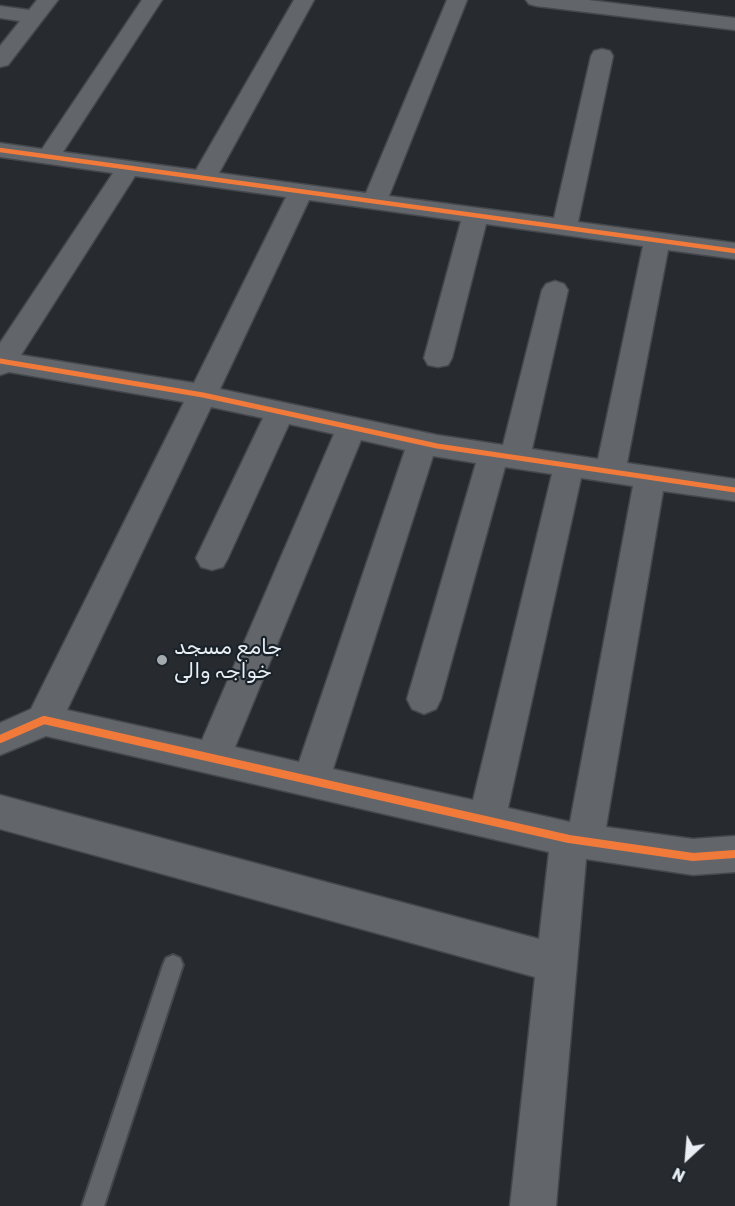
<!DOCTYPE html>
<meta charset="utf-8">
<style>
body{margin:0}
#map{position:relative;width:735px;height:1206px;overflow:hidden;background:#272b30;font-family:Rubik,sans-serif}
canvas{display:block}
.north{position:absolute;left:657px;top:1128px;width:60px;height:60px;-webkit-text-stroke:4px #1a222a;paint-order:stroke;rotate:206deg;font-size:16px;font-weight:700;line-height:24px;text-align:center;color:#e9eef4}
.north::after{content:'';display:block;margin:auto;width:21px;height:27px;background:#e9eef4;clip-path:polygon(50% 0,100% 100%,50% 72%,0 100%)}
</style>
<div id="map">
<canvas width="735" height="1206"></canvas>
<div class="north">N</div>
</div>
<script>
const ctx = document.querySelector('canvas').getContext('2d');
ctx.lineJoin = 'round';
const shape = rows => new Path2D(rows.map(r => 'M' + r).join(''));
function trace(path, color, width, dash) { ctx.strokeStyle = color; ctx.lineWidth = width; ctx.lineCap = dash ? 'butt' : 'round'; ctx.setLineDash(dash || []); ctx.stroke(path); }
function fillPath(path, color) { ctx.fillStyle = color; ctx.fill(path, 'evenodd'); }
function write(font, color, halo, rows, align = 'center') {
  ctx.font = font + ' Rubik,"Noto Sans Arabic",sans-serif'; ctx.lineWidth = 4.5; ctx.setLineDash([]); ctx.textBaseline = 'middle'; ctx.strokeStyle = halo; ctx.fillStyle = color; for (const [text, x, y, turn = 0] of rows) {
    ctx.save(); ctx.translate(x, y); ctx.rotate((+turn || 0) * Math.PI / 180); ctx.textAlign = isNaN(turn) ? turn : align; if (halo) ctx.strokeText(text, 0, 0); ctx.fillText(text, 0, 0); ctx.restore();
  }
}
const lane = shape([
 [173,955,180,958,183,965,104,1206,82,1206,163,965,166,958,173,955]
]);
const street = shape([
 [37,0,58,0,8,65,0,67,0,46,20,21,0,18,0,6,29,10,37,0],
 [142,0,162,0,63,152,196,170,294,0,314,0,219,173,366,193,447,0,467,0,389,196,554,218,591,56,594,51,602,49,610,51,613,56,578,222,735,243,735,259,668,250,627,463,735,479,735,501,663,491,606,827,693,839,735,836,735,872,693,875,586,859,556,1206,510,1206,535,977,0,829,0,795,539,939,549,852,46,736,0,755,0,723,31,709,184,402,9,372,0,375,0,343,113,173,0,157,0,143,42,149,142,0],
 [135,176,286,197,194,383,21,355,135,176],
 [309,200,461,221,424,358,428,365,438,367,448,365,452,358,486,224,643,246,598,459,532,449,568,290,564,284,555,281,546,284,542,290,503,445,437,435,220,389,309,200],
 [211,407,263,418,196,558,201,567,212,570,223,567,228,558,289,424,334,434,202,740,67,710,211,407],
 [361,440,405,450,299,762,235,747,361,440],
 [433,456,476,463,407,699,412,709,424,714,436,709,441,699,505,467,552,474,473,800,333,769,433,456],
 [581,478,633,486,570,822,508,808,581,478],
 [526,0,588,0,735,18,735,30,536,6,529,4,526,0]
]);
trace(lane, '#44484c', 4);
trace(street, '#44484c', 3);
fillPath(lane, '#62666a');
fillPath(street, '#62666a');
trace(shape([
 [0,150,735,251]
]), '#f17a3a', 4.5);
trace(shape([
 [0,361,203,395,437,446,735,490]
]), '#f17a3a', 5);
trace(shape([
 [0,739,44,720,569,839,693,857,735,854]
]), '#f17a3a', 8);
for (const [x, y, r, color] of [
 [162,660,6,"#a5aaaf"]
]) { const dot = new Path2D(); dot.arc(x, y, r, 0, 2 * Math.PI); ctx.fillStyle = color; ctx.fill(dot); trace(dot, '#1a222a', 2); }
write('21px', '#e9eef4', '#1a222a', [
 ["جامع مسجد",174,648],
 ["خواجہ والی",174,672]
], 'left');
</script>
